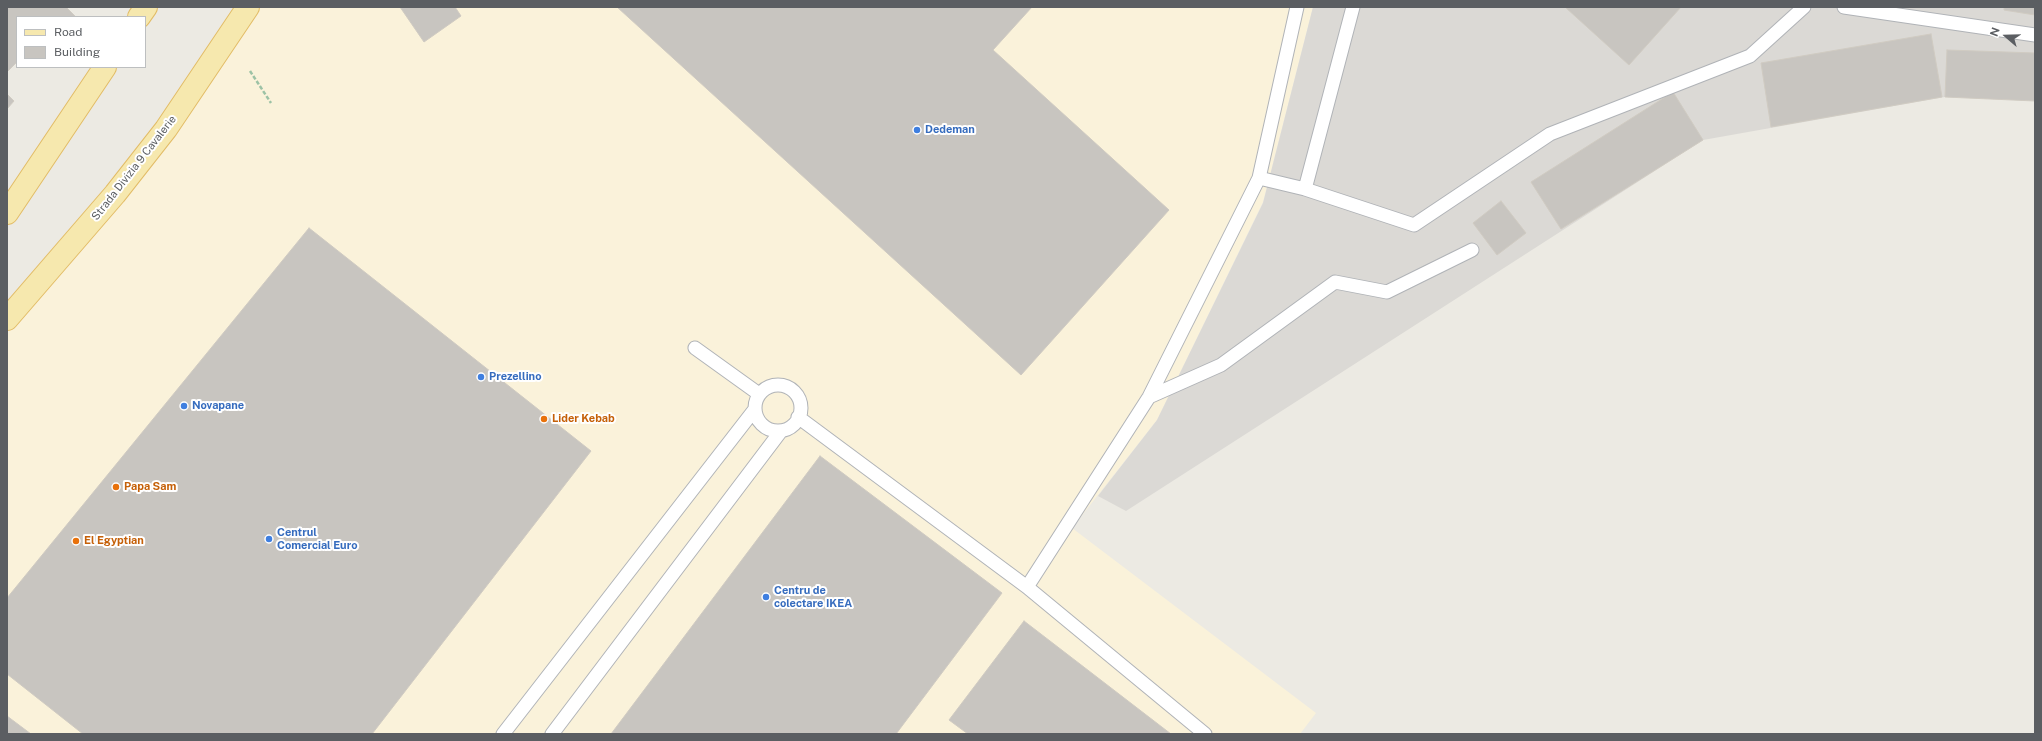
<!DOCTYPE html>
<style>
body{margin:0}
#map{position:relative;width:2042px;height:741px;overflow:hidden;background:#eceae3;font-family:"Public Sans",sans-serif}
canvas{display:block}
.frame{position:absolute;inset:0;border:8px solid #5b5e62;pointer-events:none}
.legend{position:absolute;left:16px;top:16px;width:130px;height:52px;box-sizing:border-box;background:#fff;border:1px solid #bdbfc0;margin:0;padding:5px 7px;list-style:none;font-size:12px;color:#5b5e62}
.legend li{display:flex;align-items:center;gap:8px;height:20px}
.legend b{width:20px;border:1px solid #bdbfc0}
.north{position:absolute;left:1986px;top:16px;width:40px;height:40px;-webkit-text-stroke:3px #fff;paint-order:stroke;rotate:290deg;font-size:11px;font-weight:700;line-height:16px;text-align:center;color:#5b5e62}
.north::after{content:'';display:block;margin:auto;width:14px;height:18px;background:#5b5e62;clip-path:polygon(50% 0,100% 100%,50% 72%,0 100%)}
</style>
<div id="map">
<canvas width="2042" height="741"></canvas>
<div class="frame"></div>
<ul class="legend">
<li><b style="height:5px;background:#f6e8ae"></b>Road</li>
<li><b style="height:11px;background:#c8c5c0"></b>Building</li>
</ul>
<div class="north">N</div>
</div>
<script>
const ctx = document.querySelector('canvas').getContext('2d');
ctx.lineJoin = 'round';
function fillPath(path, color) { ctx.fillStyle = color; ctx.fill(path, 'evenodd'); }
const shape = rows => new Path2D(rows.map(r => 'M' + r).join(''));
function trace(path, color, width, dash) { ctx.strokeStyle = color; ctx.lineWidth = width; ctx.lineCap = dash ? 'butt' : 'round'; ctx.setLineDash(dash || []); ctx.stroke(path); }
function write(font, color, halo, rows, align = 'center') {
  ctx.font = font + ' "Public Sans",sans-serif'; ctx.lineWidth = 4; ctx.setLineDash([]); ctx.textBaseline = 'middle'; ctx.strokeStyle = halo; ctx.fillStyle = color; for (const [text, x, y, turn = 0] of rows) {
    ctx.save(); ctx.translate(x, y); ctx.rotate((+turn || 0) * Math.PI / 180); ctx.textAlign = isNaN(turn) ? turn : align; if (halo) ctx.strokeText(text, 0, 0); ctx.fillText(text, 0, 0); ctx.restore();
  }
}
fillPath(shape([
 [249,7,1313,7,1263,202,1157,420,1072,528,1316,713,1300,734,7,734,7,316]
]), '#faf2da');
fillPath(shape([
 [1313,7,2035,7,2035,101,1945,97,1703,140,1126,511,1098,496,1157,420,1263,203]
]), '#dbd9d5');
const building = shape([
 [7,7,66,7,76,17,17,17,17,62,7,72,7,7],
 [400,7,455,7,461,16,424,42,400,7],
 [617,7,1032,7,993,50,1169,210,1021,375,617,7],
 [1565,7,1681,7,1629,65,1565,7],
 [2004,7,2035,7,2035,15,2004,10,2004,7],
 [1931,34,1942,97,1771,127,1761,63,1931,34],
 [1947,50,2035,53,2035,101,1945,97,1947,50],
 [1673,92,1703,140,1561,229,1531,182,1673,92],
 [7,94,14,101,7,109,7,94],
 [1501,201,1526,233,1497,255,1473,223,1501,201],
 [309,228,591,451,372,734,83,734,7,674,7,598,309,228],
 [820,456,1002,593,896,734,611,734,820,456],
 [1024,621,1171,734,968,734,949,720,1024,621],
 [7,716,31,734,7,734,7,716]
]);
fillPath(building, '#c8c5c0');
trace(building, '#d0cbc2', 1);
const lane = shape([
 [1353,7,1305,189,1414,225,1550,134,1750,56,1804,7],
 [1844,7,2035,35],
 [1259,178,1305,189],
 [695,348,759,394],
 '755 408a23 23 0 1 1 46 0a23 23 0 1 1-46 0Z',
 [1149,397,1221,365,1335,282,1387,292,1472,250],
 [798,417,1027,587,1205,734],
 [1027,587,1149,397,1259,178,1297,7],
 [503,734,755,409],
 [552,734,781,431]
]);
const primary = shape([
 [139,17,146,7],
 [7,213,105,67],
 [7,319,115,194,166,129,248,7]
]);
trace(lane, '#b0b3b7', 15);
trace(primary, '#e2bc66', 24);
trace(shape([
 [250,71,271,103]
]), '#9cc2a5', 2.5, [4, 2]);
trace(lane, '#fff', 13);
trace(primary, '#f6e8ae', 22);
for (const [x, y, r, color] of [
 [917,130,4,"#3f7fe0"],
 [481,377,4,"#3f7fe0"],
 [184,406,4,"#3f7fe0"],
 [544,419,4,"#e8710a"],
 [116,487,4,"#e8710a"],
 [269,539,4,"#3f7fe0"],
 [76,541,4,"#e8710a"],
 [766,597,4,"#3f7fe0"]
]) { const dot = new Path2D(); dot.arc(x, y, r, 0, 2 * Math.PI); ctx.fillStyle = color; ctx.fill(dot); trace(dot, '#fff', 1.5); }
write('bold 11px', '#366cbe', '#fff', [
 ["Dedeman",925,130],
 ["Prezellino",489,377],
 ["Novapane",192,406],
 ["Centrul",277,533],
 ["Comercial Euro",277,546],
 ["Centru de",774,591],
 ["colectare IKEA",774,604]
], 'left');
write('11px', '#5b5e62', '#fff', [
 ["Strada Divizia 9 Cavalerie",134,168,-52]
]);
write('bold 11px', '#c56008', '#fff', [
 ["Lider Kebab",552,419],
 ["Papa Sam",124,487],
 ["El Egyptian",84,541]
], 'left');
</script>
